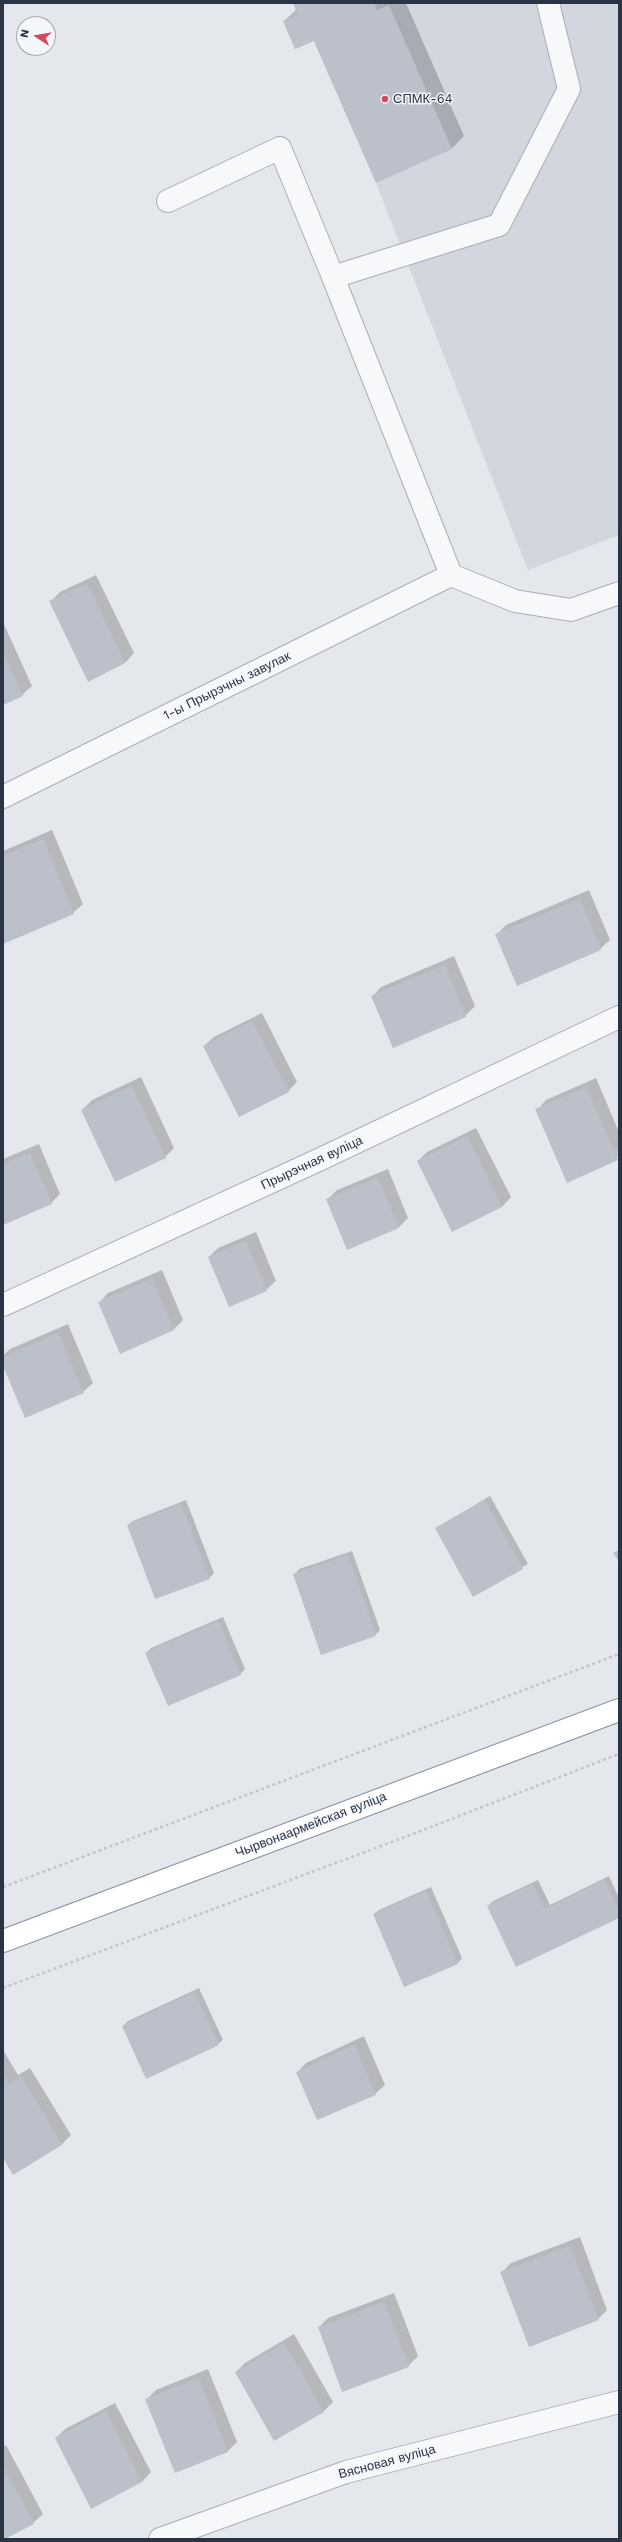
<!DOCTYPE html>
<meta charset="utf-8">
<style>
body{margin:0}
#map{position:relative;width:622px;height:2542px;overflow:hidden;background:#e4e7ec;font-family:"Work Sans",sans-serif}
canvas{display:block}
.frame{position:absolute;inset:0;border:4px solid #2b3445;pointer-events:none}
.north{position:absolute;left:16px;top:16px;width:40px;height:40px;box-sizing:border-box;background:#f4f6f9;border:1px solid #a4a8b1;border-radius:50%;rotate:282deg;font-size:11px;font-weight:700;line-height:16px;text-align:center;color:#2b3445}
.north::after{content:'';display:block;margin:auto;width:14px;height:18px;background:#d1495b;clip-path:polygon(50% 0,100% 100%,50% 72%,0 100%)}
</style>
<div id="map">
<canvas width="622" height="2542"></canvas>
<div class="frame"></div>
<div class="north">N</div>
</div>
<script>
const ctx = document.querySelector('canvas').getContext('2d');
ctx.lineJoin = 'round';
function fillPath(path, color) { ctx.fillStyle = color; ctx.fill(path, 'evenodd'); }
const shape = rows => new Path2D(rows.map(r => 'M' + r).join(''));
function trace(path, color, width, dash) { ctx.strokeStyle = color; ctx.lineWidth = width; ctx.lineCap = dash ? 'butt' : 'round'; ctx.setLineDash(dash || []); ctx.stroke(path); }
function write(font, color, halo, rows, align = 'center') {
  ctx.font = font + ' "Work Sans",sans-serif'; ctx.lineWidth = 3; ctx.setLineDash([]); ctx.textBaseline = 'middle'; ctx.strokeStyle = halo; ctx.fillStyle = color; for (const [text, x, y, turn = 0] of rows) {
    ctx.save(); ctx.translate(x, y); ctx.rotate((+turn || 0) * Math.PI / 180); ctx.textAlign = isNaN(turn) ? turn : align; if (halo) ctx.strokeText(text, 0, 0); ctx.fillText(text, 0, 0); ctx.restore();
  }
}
fillPath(shape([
 [293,3,619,3,619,535,528,570,376,183,314,41,295,49,283,21,298,15]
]), '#d2d6de');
fillPath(shape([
 [294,3,406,3,464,136,451,149,314,40,284,21,297,9],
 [96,575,134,653,125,663,50,602,60,592],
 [3,622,32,686,22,695,3,704],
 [52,830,83,904,73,913,3,943,3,851],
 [589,890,610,940,600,949,496,935,506,925],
 [454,956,475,1006,465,1016,372,997,381,987],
 [262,1013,297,1082,288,1091,204,1046,214,1037],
 [141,1077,174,1148,165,1157,82,1110,92,1100],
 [596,1078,619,1132,617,1160,537,1110,546,1100],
 [476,1128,511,1197,502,1207,418,1161,427,1152],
 [39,1144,60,1194,51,1203,3,1224,3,1159],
 [388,1169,408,1218,398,1228,328,1199,337,1190],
 [256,1232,276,1281,266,1290,209,1257,218,1248],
 [162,1270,183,1320,174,1329,99,1303,108,1293],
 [68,1324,93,1383,83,1392,3,1363,3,1356,10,1349],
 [490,1496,528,1564,473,1596,436,1528],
 [186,1500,214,1573,209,1578,128,1525,133,1521],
 [352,1551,380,1630,375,1635,295,1574,299,1569],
 [223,1617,245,1669,240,1674,146,1653,151,1648],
 [609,1876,619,1898,619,1917,488,1906,493,1901,538,1880,550,1905],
 [431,1887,462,1958,458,1963,374,1914,379,1910],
 [199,1988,223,2040,218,2044,123,2026,128,2021],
 [364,2036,385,2085,375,2094,297,2073,306,2063],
 [3,2050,18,2075,30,2068,71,2135,62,2144,3,2157],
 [580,2237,607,2310,598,2319,501,2273,511,2263],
 [394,2293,418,2356,408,2366,319,2327,328,2318],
 [294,2334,333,2402,324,2411,275,2439,236,2372,245,2363],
 [208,2369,237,2442,228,2451,147,2399,156,2390],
 [115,2403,151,2472,142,2482,56,2438,65,2429],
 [6,2445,43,2514,33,2523,3,2539,3,2447]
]), '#0003');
fillPath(shape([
 [293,3,374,3,377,10,389,5,452,149,376,183,314,41,295,49,283,21,298,15],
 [87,584,125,663,88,682,49,601],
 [3,652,23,696,3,705],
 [43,839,74,914,3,944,3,856],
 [580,899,601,950,517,986,495,934],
 [445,965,466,1017,393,1048,371,996],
 [252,1021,289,1092,239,1117,203,1046],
 [132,1086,166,1158,115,1182,81,1110],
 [586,1087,618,1160,567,1183,535,1109],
 [467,1136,502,1207,452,1232,417,1161],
 [30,1153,52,1204,3,1225,3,1164],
 [378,1178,399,1228,347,1250,326,1199],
 [246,1241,267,1291,229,1307,208,1257],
 [152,1279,174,1330,120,1354,98,1302],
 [58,1333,84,1393,25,1418,3,1366,3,1357],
 [485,1500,523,1569,473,1597,435,1528],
 [181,1504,210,1579,155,1599,127,1525],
 [619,1550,619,1562,613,1553],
 [348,1555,376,1636,321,1655,293,1574],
 [218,1621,241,1675,168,1706,145,1653],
 [604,1880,619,1913,619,1918,516,1967,487,1906,533,1884,545,1909],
 [426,1891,458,1964,404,1987,373,1914],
 [194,1992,219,2045,146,2079,122,2026],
 [354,2045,376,2095,317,2120,296,2072],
 [3,2074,9,2084,21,2076,62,2145,13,2175,3,2158],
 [570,2246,599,2320,529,2347,500,2272],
 [384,2302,409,2367,342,2392,318,2327],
 [284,2343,324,2412,274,2441,235,2372],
 [199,2378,228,2452,175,2473,145,2399],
 [106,2411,142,2482,91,2509,55,2438],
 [3,2466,34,2524,5,2539,3,2539]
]), '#bbc0ca');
const minor = shape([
 [548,3,569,89,499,225,333,277,451,575,515,601,571,610,619,593],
 [168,201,280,148,333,277],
 [3,797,451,575],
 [3,1305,325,1157,619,1017],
 [160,2539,346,2472,619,2402]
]);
const highway = shape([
 [3,1941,619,1710]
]);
trace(minor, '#a9aeb7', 24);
trace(highway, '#8b94a3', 24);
trace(shape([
 [3,1887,619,1654],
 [3,1988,405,1837,619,1754]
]), '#c2c5cb', 2.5, [3, 3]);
trace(minor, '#f7f8fa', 22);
trace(highway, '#fff', 22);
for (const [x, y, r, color] of [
 [385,99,4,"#d1495b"]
]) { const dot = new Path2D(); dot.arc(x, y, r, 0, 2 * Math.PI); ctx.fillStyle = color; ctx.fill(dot); trace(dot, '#f4f6f9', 1.5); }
write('13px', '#2b3445', '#f4f6f9', [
 ["СПМК-64",393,99]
], 'left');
write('13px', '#2b3445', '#f4f6f9', [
 ["1-ы Прырэчны завулак",227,686,-26],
 ["Прырэчная вуліца",312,1163,-25],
 ["Чырвонаармейская вуліца",311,1825,-21],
 ["Вясновая вуліца",387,2462,-15]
]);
</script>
